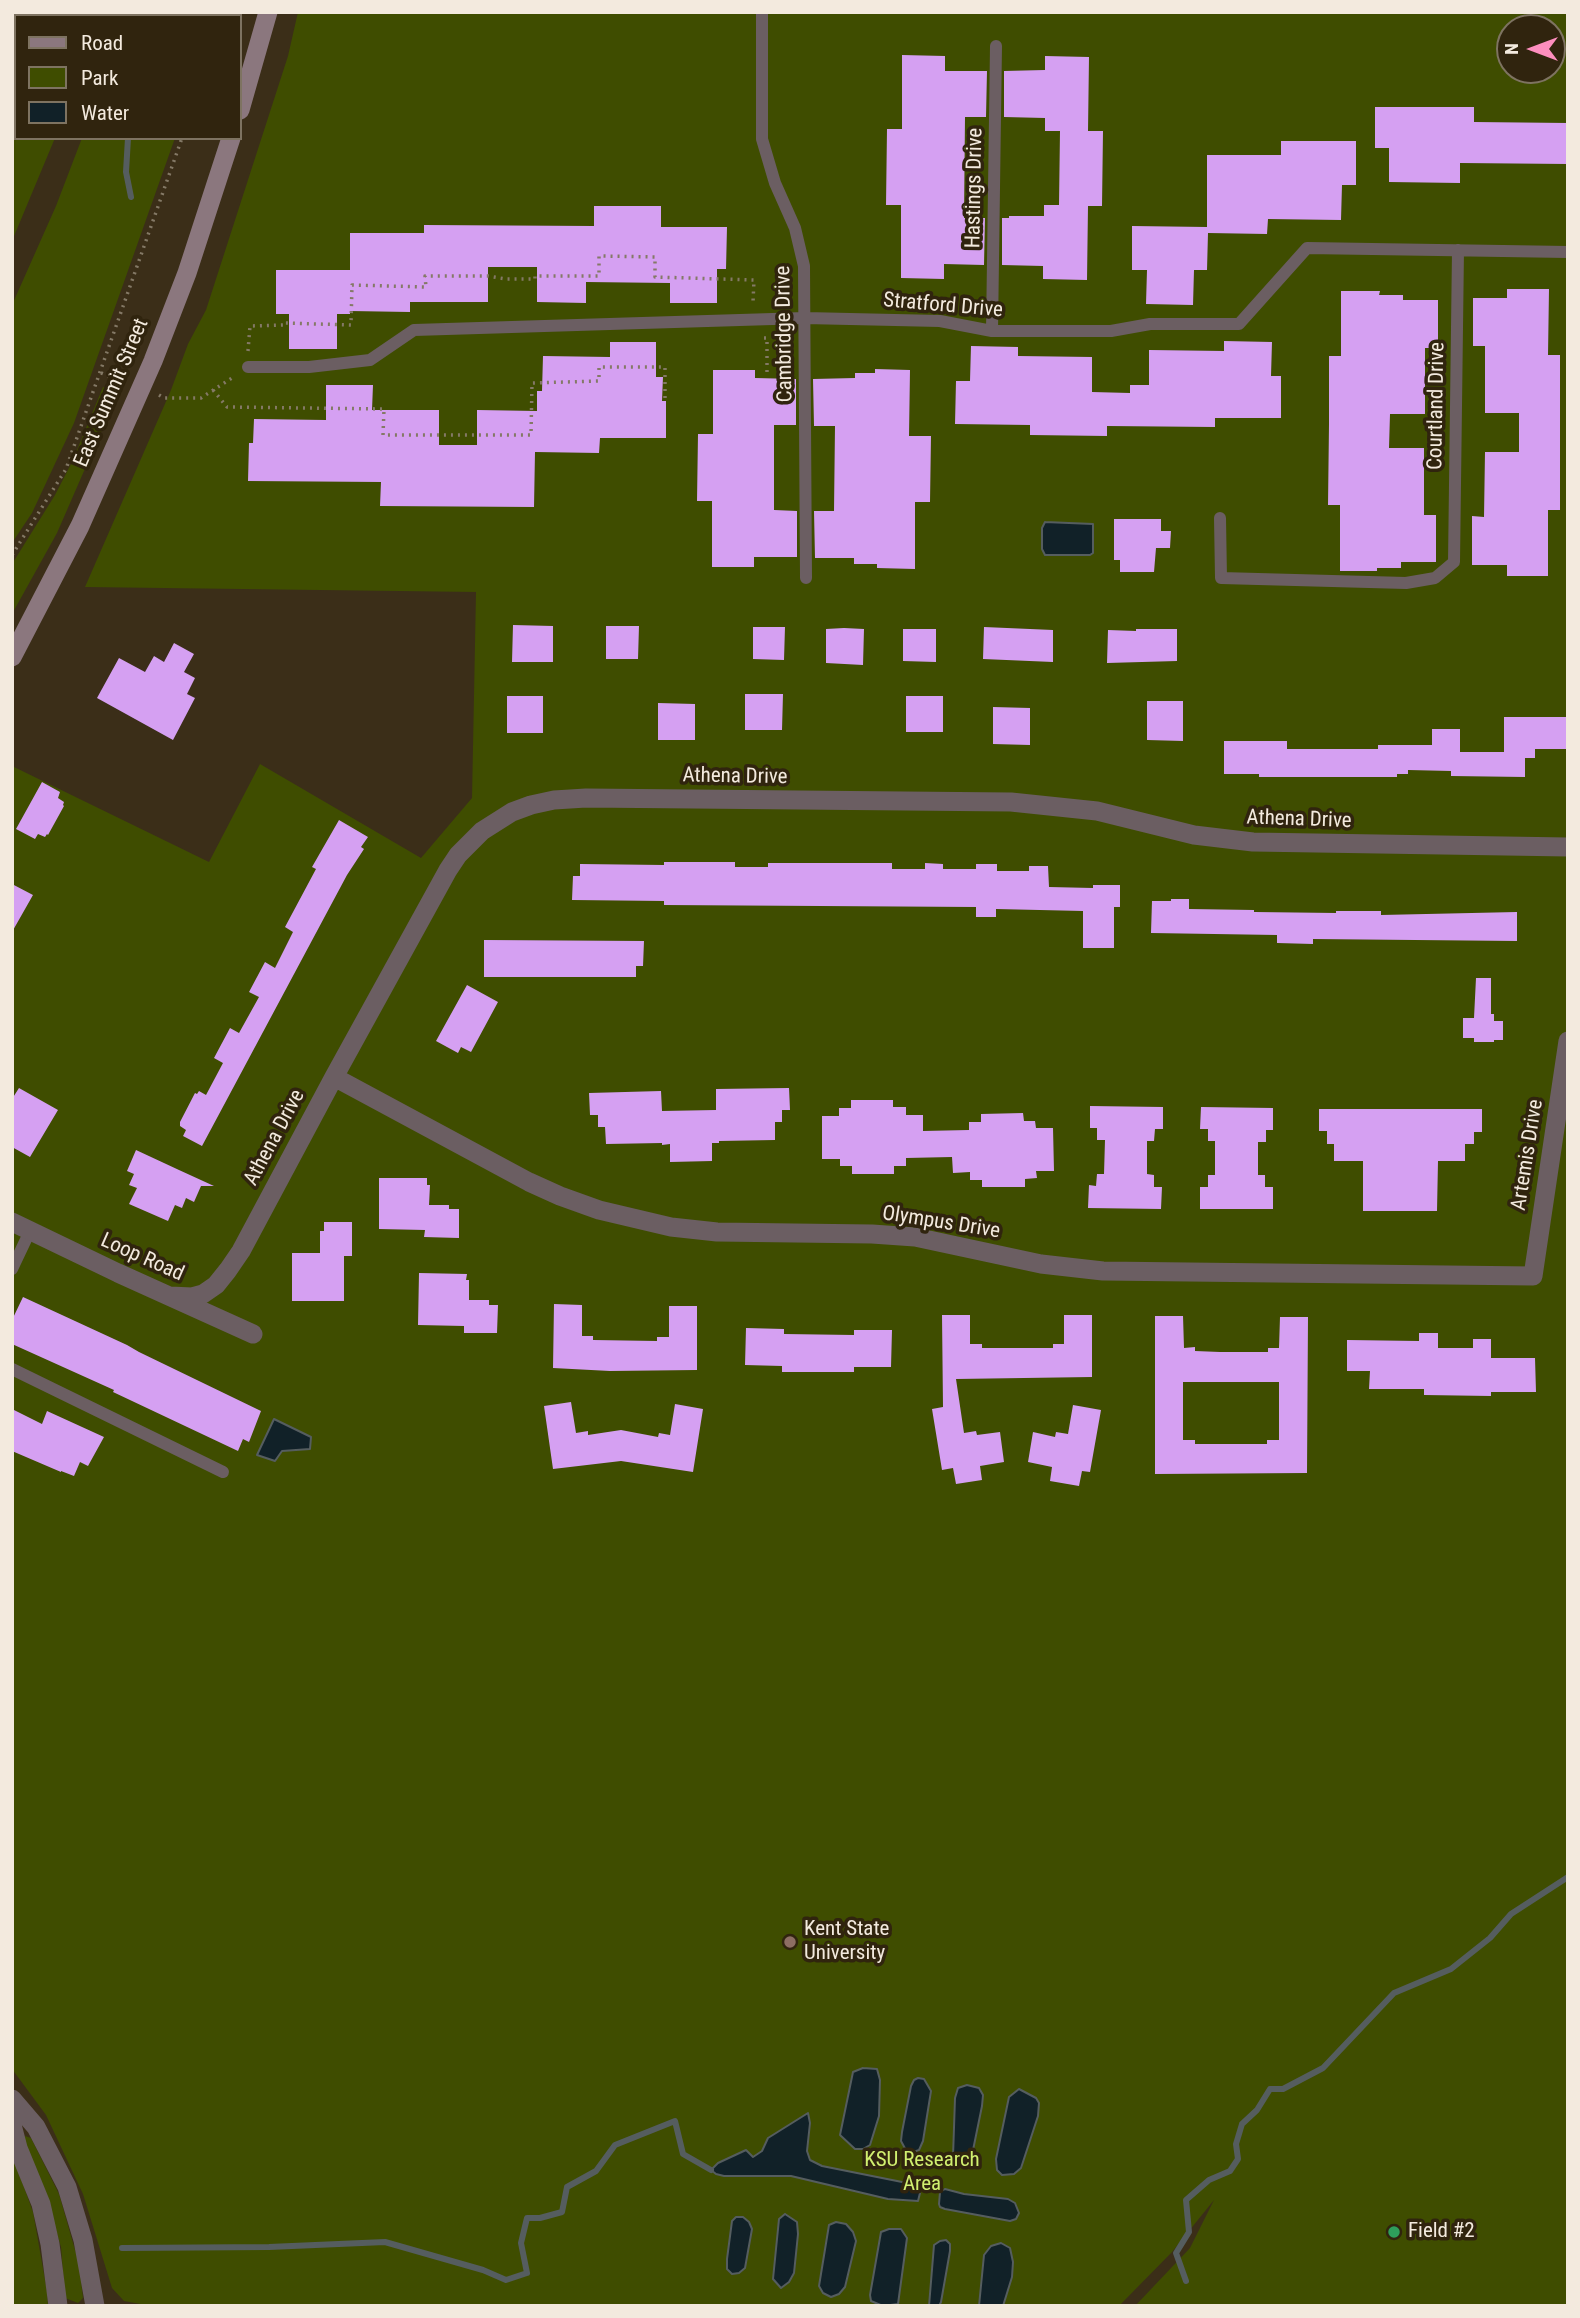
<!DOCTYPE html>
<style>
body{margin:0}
#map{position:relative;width:1580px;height:2318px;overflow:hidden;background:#3b2e18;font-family:"Roboto Condensed",sans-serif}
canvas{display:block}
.frame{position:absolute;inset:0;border:14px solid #f3eade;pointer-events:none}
.legend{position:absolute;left:14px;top:14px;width:228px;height:126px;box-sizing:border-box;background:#30240e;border:2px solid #7e7361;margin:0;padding:9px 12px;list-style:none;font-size:21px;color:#f3eade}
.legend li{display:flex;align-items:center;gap:14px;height:35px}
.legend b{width:35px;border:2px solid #7e7361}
.north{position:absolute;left:1496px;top:14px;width:70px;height:70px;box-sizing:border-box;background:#30240e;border:2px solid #7e7361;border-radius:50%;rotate:270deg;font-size:19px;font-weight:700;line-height:28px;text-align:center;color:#f3eade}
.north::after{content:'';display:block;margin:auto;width:24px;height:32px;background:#fd8ebe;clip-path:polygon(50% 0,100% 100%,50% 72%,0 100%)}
</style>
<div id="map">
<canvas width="1580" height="2318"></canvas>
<div class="frame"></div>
<ul class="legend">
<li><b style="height:9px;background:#8b777e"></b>Road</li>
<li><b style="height:19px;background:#3f4d00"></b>Park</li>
<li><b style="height:19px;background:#112128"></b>Water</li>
</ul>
<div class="north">N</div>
</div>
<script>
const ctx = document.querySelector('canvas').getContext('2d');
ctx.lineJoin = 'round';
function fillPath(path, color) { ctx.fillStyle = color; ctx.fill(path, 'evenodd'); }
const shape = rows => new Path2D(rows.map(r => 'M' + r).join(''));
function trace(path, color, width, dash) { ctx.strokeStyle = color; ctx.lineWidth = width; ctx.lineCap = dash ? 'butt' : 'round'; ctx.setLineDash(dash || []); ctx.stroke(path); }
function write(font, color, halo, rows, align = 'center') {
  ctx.font = font + ' "Roboto Condensed",sans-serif'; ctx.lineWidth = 7; ctx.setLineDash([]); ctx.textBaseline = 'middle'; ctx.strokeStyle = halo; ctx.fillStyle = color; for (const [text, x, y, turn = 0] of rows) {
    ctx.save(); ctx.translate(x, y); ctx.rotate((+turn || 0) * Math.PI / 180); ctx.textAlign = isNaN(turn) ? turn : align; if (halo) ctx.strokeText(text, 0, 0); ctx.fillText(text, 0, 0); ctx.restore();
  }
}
fillPath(shape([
 [12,12,90,12,89,16,16,16,16,138,55,138,12,241],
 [121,12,219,12,218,16,120,16],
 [298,12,1568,12,1568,2306,1135,2306,1190,2248,1214,2200,1172,2252,1119,2306,146,2305,124,2301,112,2288,83,2194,46,2115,12,2069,12,766,209,862,260,764,421,858,472,798,476,592,85,587,171,390,188,344,206,310,288,56],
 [1510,28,1552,28,1552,70,1510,70],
 [82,138,175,138,74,423,32,513,12,543,12,305,56,206],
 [103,387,118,393,57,533,12,614,12,564,55,495,72,462],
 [25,2136,31,2138,59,2194,79,2264,83,2298,78,2303,65,2298,61,2247,47,2200,23,2140],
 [12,2154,33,2212,47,2291,48,2306,12,2306]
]), '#3f4d00');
const water = shape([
 [1045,522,1093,524,1093,553,1090,555,1045,555,1042,549,1042,528,1045,522],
 [274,1419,311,1437,310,1449,282,1451,275,1461,257,1455,274,1419],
 [863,2068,877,2069,880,2080,879,2116,870,2145,863,2149,855,2149,840,2135,853,2072,863,2068],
 [918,2078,924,2079,931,2091,923,2141,919,2150,908,2154,901,2141,902,2132,911,2086,914,2080,918,2078],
 [967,2085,979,2088,983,2095,982,2106,972,2155,962,2167,954,2165,953,2157,955,2098,958,2088,967,2085],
 [1019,2089,1036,2098,1039,2103,1038,2116,1021,2168,1014,2174,1002,2175,997,2170,996,2159,1009,2097,1019,2089],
 [808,2113,810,2123,807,2151,810,2160,822,2166,907,2183,917,2187,920,2193,918,2201,888,2199,791,2176,724,2176,716,2174,711,2170,718,2163,746,2150,753,2157,762,2151,768,2138,808,2113],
 [945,2189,964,2194,1008,2199,1015,2203,1019,2213,1016,2219,1010,2221,945,2209,940,2207,939,2204,940,2192,945,2189],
 [785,2214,797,2222,798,2234,794,2273,789,2282,781,2288,773,2279,779,2219,785,2214],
 [736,2217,743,2217,749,2222,752,2229,745,2268,739,2273,732,2274,727,2269,727,2259,732,2221,736,2217],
 [836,2222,846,2224,853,2232,856,2241,845,2287,839,2294,831,2297,823,2293,819,2286,829,2225,836,2222],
 [889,2229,901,2229,907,2238,898,2304,883,2306,871,2301,870,2295,881,2232,889,2229],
 [946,2240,950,2244,950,2251,941,2302,939,2306,929,2306,934,2245,940,2241,946,2240],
 [1001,2243,1010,2248,1013,2262,1012,2277,1003,2306,979,2306,984,2255,991,2246,1001,2243]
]);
fillPath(water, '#112128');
trace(water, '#555d5f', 2);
trace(shape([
 [128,138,126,172,131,197],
 [122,2248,269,2247,385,2242,483,2270,506,2280,527,2273,521,2243,527,2218,540,2218,562,2212,567,2187,596,2171,615,2145,675,2121,683,2154,711,2170],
 [1186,2281,1176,2253,1189,2232,1186,2200,1209,2180,1230,2171,1238,2159,1236,2144,1242,2124,1257,2110,1270,2089,1283,2089,1323,2068,1394,1993,1451,1969,1490,1938,1511,1914,1568,1877]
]), '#555d5f', 6);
fillPath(shape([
 [902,55,945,56,945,71,987,71,986,117,965,117,964,218,985,218,984,265,944,264,944,279,901,278,901,205,886,205,887,129,902,129],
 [1045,56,1089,57,1088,131,1103,131,1102,206,1088,206,1087,280,1043,279,1043,266,1002,265,1002,218,1009,218,1009,216,1044,216,1044,205,1059,205,1060,131,1045,131,1045,118,1004,117,1004,71,1045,70],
 [1375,107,1474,107,1474,122,1568,123,1568,164,1460,163,1460,183,1389,182,1389,148,1375,148],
 [1281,141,1356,141,1356,185,1342,185,1341,220,1268,219,1267,234,1208,233,1207,270,1194,270,1193,305,1146,304,1147,270,1132,270,1132,226,1207,227,1207,155,1281,155],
 [594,206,661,206,661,227,727,227,726,269,717,269,717,303,670,303,670,283,586,282,586,303,537,302,537,267,488,267,488,302,410,302,410,312,350,311,350,314,337,314,337,349,289,349,289,314,276,314,276,270,350,270,350,233,424,233,424,225,594,226],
 [1507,289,1549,289,1548,355,1560,355,1560,510,1548,510,1548,576,1507,576,1507,565,1472,565,1472,516,1484,517,1485,452,1519,452,1519,413,1485,413,1485,346,1473,346,1473,298,1507,298],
 [1341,291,1380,291,1379,295,1403,295,1403,300,1438,300,1438,348,1425,348,1425,414,1390,414,1389,448,1424,448,1424,515,1436,515,1436,562,1401,562,1401,568,1377,568,1377,571,1340,571,1340,505,1328,505,1329,424,1329,356,1341,356],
 [1224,341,1272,342,1271,376,1281,376,1281,418,1215,418,1215,427,1107,426,1107,436,1030,435,1030,425,955,424,956,381,970,381,971,346,1018,347,1018,356,1092,357,1092,392,1130,393,1130,385,1149,385,1149,350,1224,351],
 [610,342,656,342,656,377,663,377,662,401,666,401,666,438,600,438,599,453,535,452,534,507,380,506,381,482,248,481,249,443,253,443,254,419,326,420,326,385,373,385,372,410,439,410,439,445,477,445,477,410,537,411,537,391,542,391,543,356,610,357],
 [875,369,910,370,909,436,931,436,930,502,915,502,915,569,877,568,877,564,854,564,854,558,815,558,814,511,834,511,835,426,814,426,813,379,855,378,855,373,875,373],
 [713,370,755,370,755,378,796,379,796,425,774,425,774,510,797,511,797,557,754,557,754,567,712,567,712,501,697,501,698,434,713,434],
 [1114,519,1161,519,1161,531,1171,531,1170,548,1156,548,1154,572,1120,572,1120,560,1114,560],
 [513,625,553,626,553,662,512,662],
 [606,626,639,626,638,659,606,659],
 [753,627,785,627,784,660,753,659],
 [984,627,1053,630,1053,662,983,659],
 [844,628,864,629,863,665,826,663,826,629],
 [903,629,936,629,936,662,903,661],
 [1136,629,1177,629,1177,661,1107,663,1108,630,1136,631],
 [174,643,194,654,184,672,195,678,187,694,195,698,173,740,97,698,119,658,145,672,154,656,164,662],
 [745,694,783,694,782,730,745,730],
 [507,696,543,696,543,733,507,733],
 [906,696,943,696,943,732,906,732],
 [1147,701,1183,701,1183,741,1147,740],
 [658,703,695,704,695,740,658,740],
 [993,707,1030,708,1030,745,993,744],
 [1504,717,1568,717,1568,749,1535,749,1535,758,1525,758,1525,777,1451,776,1451,771,1408,770,1408,774,1397,774,1397,777,1259,777,1259,774,1224,774,1224,741,1287,741,1287,749,1378,749,1378,745,1432,745,1432,729,1460,729,1460,752,1504,752],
 [42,782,60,792,58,798,64,802,63,805,64,806,48,835,47,834,45,837,38,834,35,839,16,829],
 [339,820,368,837,361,847,364,849,347,875,202,1146,183,1136,186,1130,180,1126,180,1122,195,1093,197,1094,199,1091,206,1095,223,1063,214,1058,230,1028,239,1033,259,997,249,992,265,962,275,968,293,932,285,927,316,869,312,867],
 [664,862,735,862,735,867,768,867,768,863,892,863,892,869,925,869,925,863,943,864,943,869,976,869,976,864,997,864,997,871,1029,871,1029,866,1048,866,1049,887,1093,888,1093,885,1120,885,1120,907,1114,907,1114,948,1083,948,1083,911,996,909,996,917,976,917,976,907,664,905,664,901,572,900,573,876,580,876,580,864,664,865],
 [12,884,33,895,12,932],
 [1171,899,1189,899,1189,909,1254,910,1254,912,1336,913,1336,911,1381,911,1381,915,1517,912,1517,941,1313,939,1313,944,1277,943,1277,935,1151,933,1152,901,1171,901],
 [484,940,644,941,643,966,636,966,636,977,484,977],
 [1476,978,1491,978,1491,1014,1494,1014,1494,1021,1503,1021,1503,1040,1494,1040,1494,1042,1474,1042,1474,1038,1463,1038,1463,1018,1474,1018],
 [467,985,498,1002,471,1052,461,1047,458,1053,436,1041],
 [19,1088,58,1110,30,1157,12,1147,12,1099],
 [789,1088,790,1110,782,1110,782,1122,775,1122,775,1140,719,1141,719,1143,712,1143,712,1161,670,1162,670,1144,662,1145,662,1143,606,1144,605,1127,598,1127,598,1115,590,1115,589,1093,661,1091,662,1111,716,1110,716,1089],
 [851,1100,893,1100,893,1107,906,1107,906,1115,923,1115,923,1131,969,1130,969,1122,981,1122,981,1114,1023,1113,1024,1121,1035,1121,1036,1128,1053,1128,1054,1171,1036,1171,1037,1178,1025,1179,1025,1187,982,1187,982,1180,970,1180,970,1172,953,1173,952,1157,906,1158,906,1166,894,1166,894,1174,852,1174,852,1166,840,1166,840,1159,822,1159,822,1116,839,1116,839,1108,851,1108],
 [1090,1106,1163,1107,1163,1129,1155,1129,1154,1141,1147,1141,1147,1174,1154,1175,1154,1187,1162,1187,1161,1209,1088,1208,1089,1185,1096,1186,1097,1174,1104,1174,1105,1140,1097,1140,1097,1128,1090,1128],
 [1201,1107,1273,1108,1273,1130,1266,1130,1266,1142,1258,1142,1258,1175,1265,1175,1265,1187,1273,1187,1273,1209,1200,1209,1200,1187,1208,1187,1208,1175,1215,1175,1215,1141,1208,1141,1208,1129,1200,1129],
 [1319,1109,1482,1109,1482,1132,1474,1132,1474,1144,1465,1144,1465,1161,1438,1161,1437,1211,1363,1211,1363,1161,1334,1161,1334,1144,1327,1144,1327,1131,1319,1131],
 [136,1150,179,1170,214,1186,201,1186,194,1202,186,1198,182,1208,175,1205,168,1221,129,1204,137,1188,129,1185,134,1174,127,1171],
 [379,1178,427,1178,427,1185,430,1185,429,1205,449,1205,449,1209,459,1209,459,1238,424,1237,425,1230,379,1229],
 [324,1222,352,1222,352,1256,344,1256,344,1301,292,1301,292,1253,320,1253,320,1231,324,1231],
 [419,1273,467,1274,466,1280,469,1280,469,1300,489,1300,489,1305,498,1305,497,1333,464,1333,464,1326,418,1325],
 [23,1297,127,1345,139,1352,261,1411,249,1442,243,1439,238,1451,113,1392,114,1390,12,1344,12,1320],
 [554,1304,582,1305,582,1336,593,1336,593,1340,657,1341,657,1337,669,1337,669,1306,697,1306,697,1370,610,1371,553,1368],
 [942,1315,970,1315,970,1344,982,1344,982,1348,1053,1348,1053,1344,1064,1344,1064,1315,1092,1315,1092,1377,956,1379,964,1433,976,1431,977,1435,1000,1432,1004,1462,980,1466,982,1480,956,1484,953,1468,942,1470,932,1409,943,1407],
 [1155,1316,1183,1316,1184,1348,1195,1347,1195,1351,1220,1352,1268,1352,1268,1348,1279,1348,1280,1317,1308,1317,1307,1473,1155,1474],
 [1183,1382,1279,1382,1279,1440,1267,1440,1267,1444,1195,1444,1195,1440,1183,1440],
 [746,1328,784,1329,784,1334,854,1335,854,1330,892,1330,891,1367,854,1367,854,1372,782,1372,782,1366,745,1365],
 [1419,1333,1438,1333,1438,1348,1473,1348,1473,1339,1491,1339,1491,1358,1535,1358,1536,1392,1491,1392,1491,1396,1424,1395,1424,1389,1369,1389,1370,1371,1347,1371,1347,1340,1419,1341],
 [571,1402,576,1433,588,1431,588,1435,621,1430,658,1437,659,1433,670,1435,675,1404,703,1409,693,1472,621,1461,553,1469,544,1406],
 [1073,1405,1101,1410,1090,1472,1082,1471,1079,1486,1050,1481,1052,1467,1028,1462,1033,1432,1055,1437,1056,1432,1068,1434],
 [12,1409,42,1424,47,1411,104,1437,88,1466,80,1462,74,1476,61,1471,61,1472,12,1451]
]), '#d5a0f2');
trace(shape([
 [223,16,224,12],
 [764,338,767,338,767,373],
 [248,351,250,326,284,325,284,323,351,325,352,285,426,287,425,276,488,276,506,279,535,279,535,276,599,276,599,256,655,257,655,277,754,280,753,302],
 [101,373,122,381],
 [213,390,227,407,384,409,383,435,531,435,532,383,599,381,599,367,665,367,665,401],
 [159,395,164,398,201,398,235,376],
 [12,555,66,469,182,138]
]), '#847966', 3.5, [2, 5]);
trace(shape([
 [762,12,762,139,775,183,795,228,804,266,806,578],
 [992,331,996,46],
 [248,367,309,367,370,360,414,330,805,318,940,321,992,331,1111,331,1150,324,1239,324,1307,248,1568,252],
 [1220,518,1221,578,1406,583,1435,578,1454,562,1458,250],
 [12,1269,30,1231],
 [12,1369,223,1472]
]), '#6b5e62', 12);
trace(shape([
 [334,1077,529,1182,560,1196,599,1210,671,1227,717,1232,872,1234,915,1237,1041,1264,1103,1271,1533,1276,1568,1041],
 [12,1222,118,1273,253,1334],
 [170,1296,192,1297,203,1294,216,1285,228,1270,241,1251,334,1077,448,870,458,855,482,831,512,812,531,805,554,800,586,798,1011,802,1097,811,1194,835,1253,842,1568,847]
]), '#6b5e62', 19);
trace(shape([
 [12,2099,36,2127,67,2187,83,2240,95,2306],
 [12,2125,18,2148,41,2204,50,2244,58,2306]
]), '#6b5e62', 19);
trace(shape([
 [240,110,268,12],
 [12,657,80,526,153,361,187,273,231,138]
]), '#8b777e', 19);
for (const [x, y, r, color] of [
 [790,1942,7,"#8d6e63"],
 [1394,2232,7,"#2e9e5b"]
]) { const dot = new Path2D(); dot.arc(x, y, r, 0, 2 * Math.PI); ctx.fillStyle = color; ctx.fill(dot); trace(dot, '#30240e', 2.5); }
write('21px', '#f3eade', '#30240e', [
 ["Hastings Drive",975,188,-89],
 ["Stratford Drive",943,306,5],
 ["Cambridge Drive",785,334,-91],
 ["East Summit Street",112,393,-67],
 ["Courtland Drive",1437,406,-89],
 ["Athena Drive",735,777,1],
 ["Athena Drive",1299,820,2],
 ["Athena Drive",275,1138,-62],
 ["Artemis Drive",1528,1155,-81],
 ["Olympus Drive",941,1223,9],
 ["Loop Road",142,1258,24]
]);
write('21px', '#f3eade', '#30240e', [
 ["Kent State",804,1930],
 ["University",804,1954],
 ["Field #2",1408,2232]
], 'left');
write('21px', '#d1ef70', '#30240e', [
 ["KSU Research",922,2161],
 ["Area",922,2185]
]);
</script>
